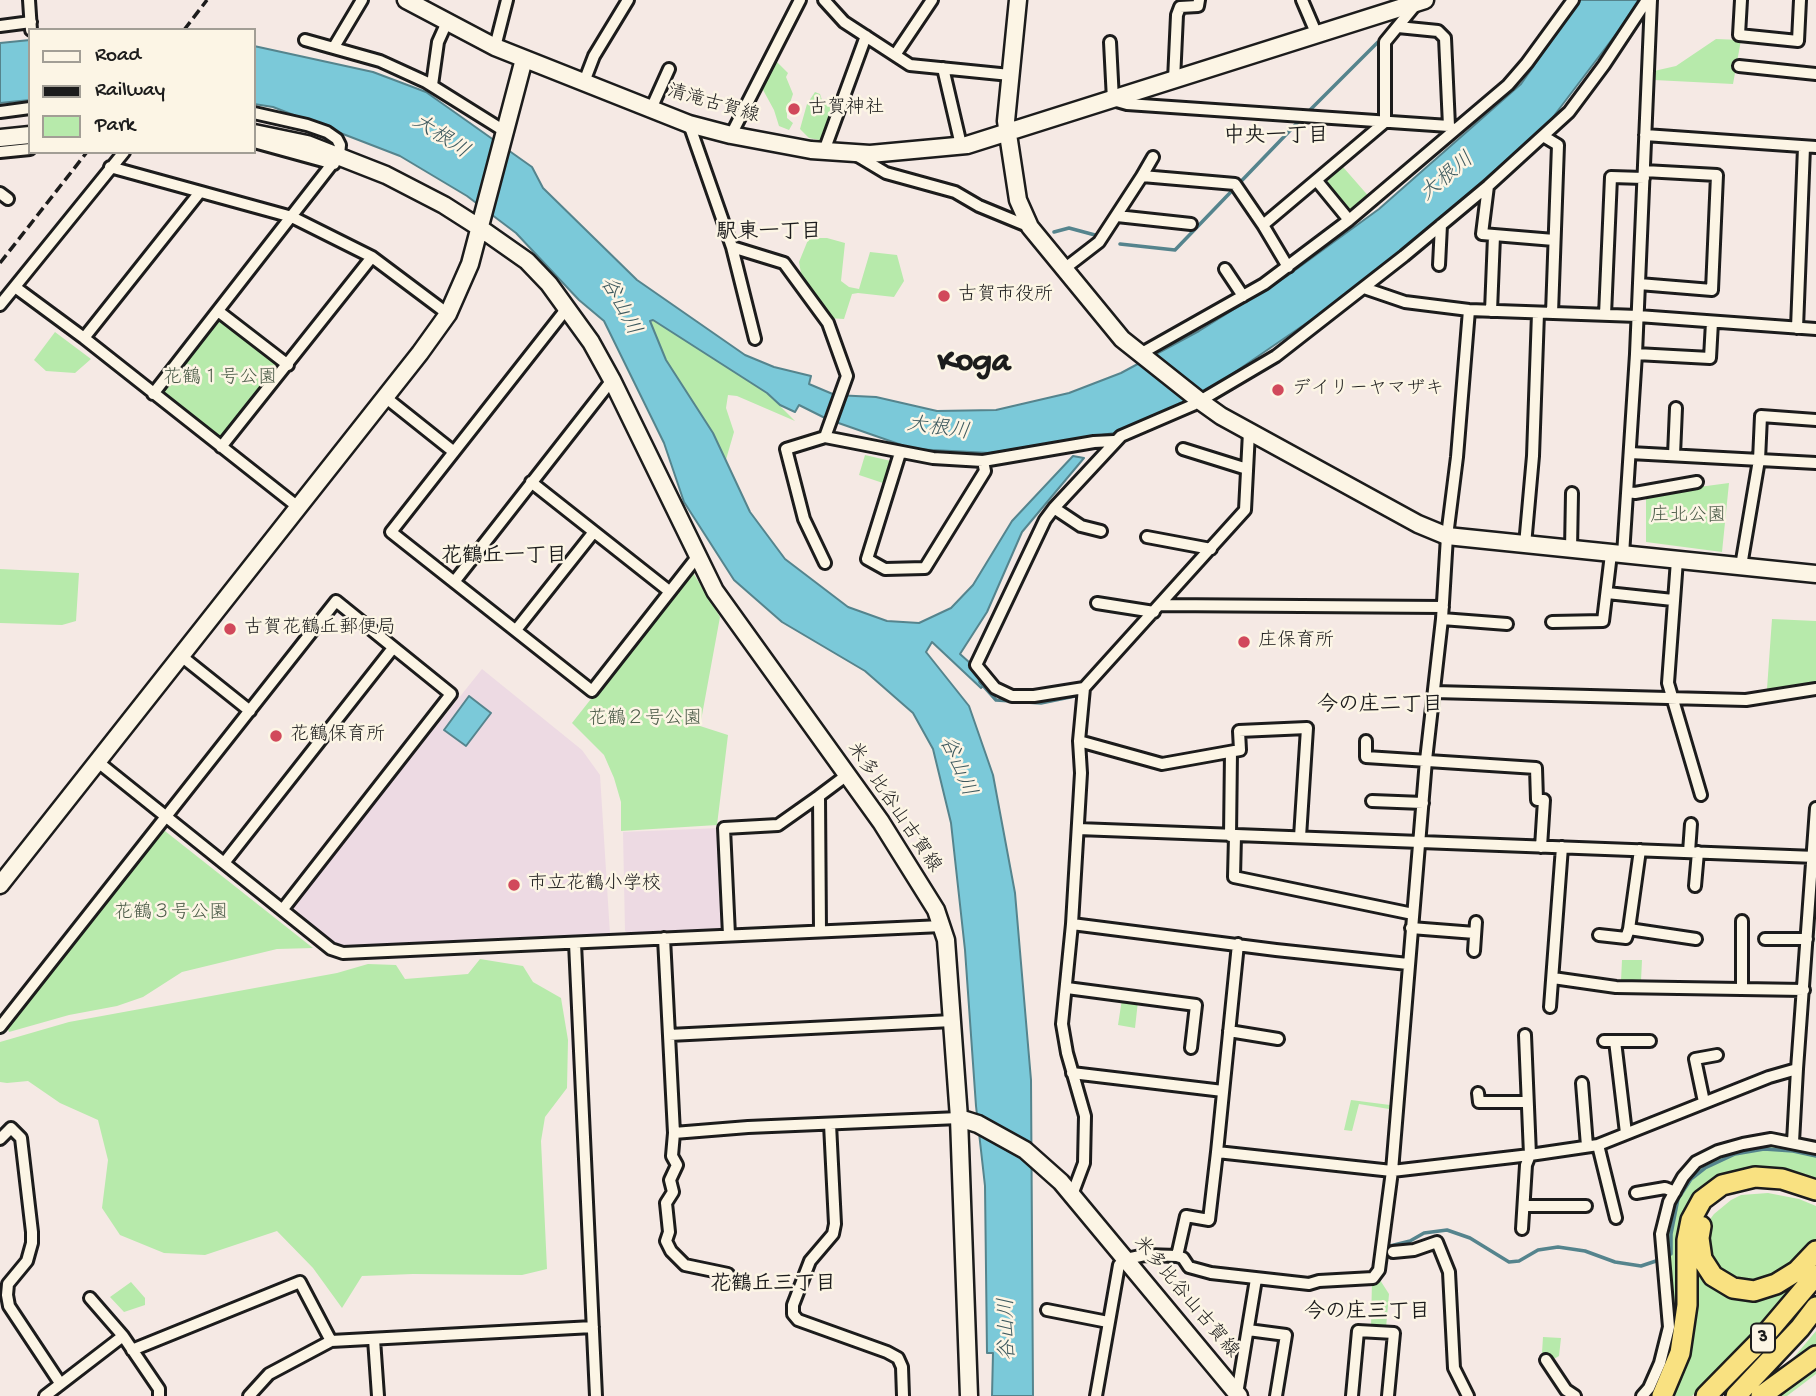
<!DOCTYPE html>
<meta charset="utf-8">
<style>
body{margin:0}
#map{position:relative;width:1816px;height:1396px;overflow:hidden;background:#f5e9e4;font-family:"Gochi Hand",sans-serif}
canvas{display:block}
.legend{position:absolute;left:28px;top:28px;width:228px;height:126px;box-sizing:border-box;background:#fcf5e5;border:2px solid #a29e95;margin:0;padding:9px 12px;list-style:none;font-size:21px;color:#1c1c1c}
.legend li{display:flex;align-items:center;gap:14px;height:35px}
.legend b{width:35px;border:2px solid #a29e95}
</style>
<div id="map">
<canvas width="1816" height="1396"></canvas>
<ul class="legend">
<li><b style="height:9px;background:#fcf5e5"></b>Road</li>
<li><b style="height:9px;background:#1c1c1c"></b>Railway</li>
<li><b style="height:19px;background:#b7eaab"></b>Park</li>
</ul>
</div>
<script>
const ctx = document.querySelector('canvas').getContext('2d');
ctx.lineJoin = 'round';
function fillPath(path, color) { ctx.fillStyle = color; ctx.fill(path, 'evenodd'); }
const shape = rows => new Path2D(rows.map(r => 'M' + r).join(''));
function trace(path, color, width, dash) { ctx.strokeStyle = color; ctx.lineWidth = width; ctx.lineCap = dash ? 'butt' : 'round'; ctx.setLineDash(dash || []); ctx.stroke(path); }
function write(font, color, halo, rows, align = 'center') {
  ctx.font = font + ' "Gochi Hand","Klee One",sans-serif'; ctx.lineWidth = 5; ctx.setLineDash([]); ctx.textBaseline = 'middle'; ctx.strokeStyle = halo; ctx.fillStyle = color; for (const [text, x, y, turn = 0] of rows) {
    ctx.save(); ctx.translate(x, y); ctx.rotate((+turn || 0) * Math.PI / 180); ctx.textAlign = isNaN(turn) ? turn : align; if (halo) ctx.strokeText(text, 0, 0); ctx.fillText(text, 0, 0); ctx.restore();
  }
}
fillPath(shape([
 [482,669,582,750,600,775,610,934,339,948,292,907],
 [720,828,723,926,721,930,629,934,625,931,623,832]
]), '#eddae3');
fillPath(shape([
 [1716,39,1741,40,1733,84,1654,80,1654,71,1676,66],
 [776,61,788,73,786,77,793,94,787,112,787,118,793,123,789,130,779,126,774,110,762,88],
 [815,92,820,94,822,100,833,99,837,104,824,141,809,138,800,129,807,104],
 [1343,167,1371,199,1354,212,1347,211,1327,185,1328,180],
 [815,238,827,238,845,243,841,281,849,287,859,289,870,252,897,255,904,281,894,297,858,293,852,294,844,319,828,318,801,273,799,262,808,240],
 [217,320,223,320,278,363,278,369,224,437,217,437,164,395,164,388],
 [653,320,767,393,795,421,737,396,728,395,726,408,734,432,725,463,713,433,666,360,650,324],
 [55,332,91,359,75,373,46,371,34,360],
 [865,455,891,461,893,466,886,484,859,475],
 [1729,483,1722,552,1646,542,1646,494],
 [0,569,79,573,76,621,62,625,0,623],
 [692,571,720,617,700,726,728,735,717,825,621,831,621,802,614,778,604,755,572,723],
 [1772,619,1816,621,1816,684,1767,689],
 [165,831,313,948,277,949,182,972,143,997,117,1006,69,1015,9,1032,7,1026,159,834],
 [480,959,523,966,533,982,561,998,568,1040,567,1088,545,1117,541,1141,547,1269,522,1275,413,1274,362,1276,342,1308,313,1268,277,1231,205,1255,164,1253,120,1235,102,1208,108,1160,98,1120,60,1103,28,1081,7,1083,0,1082,0,1042,69,1022,337,973,368,964,396,965,405,979,468,974],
 [1622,960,1642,960,1641,981,1621,981],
 [1122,999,1138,1001,1135,1028,1118,1025],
 [1351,1100,1390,1105,1389,1109,1359,1104,1352,1131,1344,1130],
 [1766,1146,1816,1153,1816,1183,1711,1186,1680,1324,1674,1322,1668,1236,1672,1210,1679,1191,1690,1176,1717,1157,1748,1148],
 [1768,1193,1799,1199,1816,1206,1816,1241,1807,1254,1788,1271,1757,1284,1723,1275,1708,1256,1708,1222,1714,1214,1731,1200,1741,1195],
 [1690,1258,1717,1287,1796,1282,1764,1324,1692,1396,1667,1396],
 [1372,1280,1380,1280,1389,1294,1386,1328,1371,1327],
 [131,1282,145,1298,145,1305,124,1312,110,1297],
 [1816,1331,1816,1352,1775,1378,1795,1356],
 [1543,1337,1561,1338,1559,1356,1552,1360,1542,1353],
 [1816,1362,1816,1374,1787,1396,1770,1396]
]), '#b7eaab');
const water = shape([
 [1580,0,1639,0,1629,17,1547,125,1425,231,1333,305,1219,383,1183,404,1114,433,990,453,913,449,827,419,799,405,795,412,780,405,767,393,653,320,650,321,666,360,713,433,750,512,785,559,848,607,887,621,919,623,951,608,973,585,1012,521,1073,456,1084,458,1022,532,987,612,960,654,989,680,981,688,932,642,926,652,969,706,993,775,1015,893,1031,1080,1033,1396,992,1396,993,1353,987,1353,985,1186,976,1106,965,950,951,823,933,749,913,713,865,671,782,622,734,580,684,502,664,443,604,321,579,300,516,233,467,196,400,156,273,107,254,104,254,46,373,72,426,92,532,167,543,188,637,280,745,355,774,367,811,376,809,384,835,395,876,397,937,411,996,410,1069,393,1121,373,1199,331,1287,276,1379,209,1521,84,1580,0],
 [30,40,30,100,0,103,0,43,30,40],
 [469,696,491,713,466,746,444,730,469,696]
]);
fillPath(water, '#7bc9d9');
trace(water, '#55848d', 2);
trace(shape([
 [1308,112,1378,42],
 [1054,232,1069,228,1095,235],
 [1120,244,1175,250,1302,118],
 [980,682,996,700,1041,703,1075,696],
 [1390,1246,1410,1241,1424,1233,1447,1230,1470,1238,1509,1262,1519,1261,1538,1250,1558,1247,1585,1251,1615,1262,1641,1266,1656,1261],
 [1671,1254,1671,1234,1678,1199,1691,1179,1705,1168,1735,1154,1764,1149,1793,1151,1816,1156]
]), '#55848d', 3.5);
const street = shape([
 [29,0,31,30],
 [824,0,844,22,910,65,1010,75],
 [1302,0,1317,35],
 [1741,0,1739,35,1798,41,1800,0],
 [0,26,31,22],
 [1398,27,1438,31,1445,38,1449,126,1454,130],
 [305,40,380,61,426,82,506,132],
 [1110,42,1113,100,1127,104,1449,126],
 [334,47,362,0],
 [495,47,507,0],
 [895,55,932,0],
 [1739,66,1816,74],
 [943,68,961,145],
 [1174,80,1177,15,1180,7,1198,6,1199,0],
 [584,82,594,56,628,0],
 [432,85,438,42,447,22],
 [651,109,669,69],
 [0,112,30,108],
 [689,124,732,247,755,339],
 [731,135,800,0],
 [1645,135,1816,147],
 [1543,136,1558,145,1552,313],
 [254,142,334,164],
 [824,151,866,36],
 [0,152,30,149],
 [856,155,886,173,955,192,979,206,1030,227],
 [110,167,292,217,372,257,448,314],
 [1142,176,1153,157],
 [1317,181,1349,220],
 [1488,186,1482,234,1554,240],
 [0,193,8,199],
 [1117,216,1191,224],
 [1263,225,1385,122,1385,42,1417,3],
 [732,247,784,263,828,323,847,376,825,437],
 [1439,265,1441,225],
 [1064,269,1099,242,1142,176,1235,184,1263,225,1288,267],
 [1225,269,1243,296],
 [1639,284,1712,290,1717,175,1644,171],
 [15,287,84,338,298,507],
 [1364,288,1405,302,1469,310,1638,316,1816,329],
 [0,305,124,152],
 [567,308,391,532,592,691,697,557],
 [218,311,288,365],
 [1491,311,1494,236],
 [1605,315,1611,177,1644,178],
 [1797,328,1804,147],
 [84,338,200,192],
 [1140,354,1264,284,1349,220,1508,85,1527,63,1573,0],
 [1636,354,1710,358,1712,322],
 [153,394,339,155,340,145,337,139,327,132,307,125,254,113],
 [385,397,454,452],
 [221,447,372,257],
 [1183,449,1247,469],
 [900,453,867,559,885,569,925,568,985,471,983,461],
 [1630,453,1816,463],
 [1674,455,1676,408],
 [531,482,669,591],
 [1628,492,1635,493,1697,482],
 [1054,508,1081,526,1101,531],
 [1147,537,1211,549],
 [1525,545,1533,456,1538,313],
 [1571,550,1572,493],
 [1623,555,1636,354,1651,0],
 [1677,560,1668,683,1701,795],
 [825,563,804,519,786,449,825,437,933,458,983,461,1094,442,1114,441],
 [1741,566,1759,460,1761,416,1816,420],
 [454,582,612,380],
 [1607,593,1673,600],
 [1097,603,1154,612],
 [1160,605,1443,607],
 [1442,619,1507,624],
 [1552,622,1603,621,1611,554],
 [516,630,593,533],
 [180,655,250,711],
 [1084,688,1034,696,1012,696,995,688,976,665,1045,520,1054,508,1121,436,1193,405,1276,356,1404,256,1488,186,1569,112,1604,65,1647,0],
 [1434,692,1746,700,1816,689],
 [1079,741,1162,764,1240,750,1239,731,1307,728,1300,837],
 [1366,741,1366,757,1536,768,1537,800,1544,800,1541,847],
 [98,762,331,949,343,953,942,926],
 [1372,801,1423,803],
 [1078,829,1816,857],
 [1230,836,1231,752],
 [1235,836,1234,877,1413,914],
 [1689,852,1691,824],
 [224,863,393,648],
 [1695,886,1698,852],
 [1072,924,1276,950,1408,964],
 [1411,928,1475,933],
 [1629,929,1696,939],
 [820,931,819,796,847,775],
 [729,935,724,828,778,825,819,796],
 [1599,935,1626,938,1629,929,1640,850],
 [664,938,674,1133,672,1156,677,1165,670,1180,673,1192,666,1203,669,1232,666,1241,671,1251,685,1265,728,1274],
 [1765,939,1807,939],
 [575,943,596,1396],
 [1474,951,1476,922],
 [1553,978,1616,987,1804,990],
 [1067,988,1196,1005,1191,1048],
 [1742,989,1742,921],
 [1550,1007,1562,847],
 [0,1027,336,601,451,694,283,909],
 [1229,1031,1278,1039],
 [669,1035,952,1021],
 [1604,1041,1650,1041],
 [1615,1041,1626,1133],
 [1072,1073,1223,1091],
 [1582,1083,1587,1146],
 [1478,1093,1479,1102,1527,1102],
 [1704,1102,1695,1059,1717,1055],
 [830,1124,835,1224,833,1234,810,1261,793,1305,793,1314,798,1320,887,1352,898,1358,902,1367,903,1396],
 [674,1133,748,1127,959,1118],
 [0,1139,11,1128,21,1138,32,1232,32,1243,27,1261,8,1284,7,1295,9,1306,60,1383],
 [1793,1142,1797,1069],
 [1598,1145,1616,1218],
 [1217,1152,1238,944],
 [1636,1193,1665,1188,1675,1192],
 [1072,1195,1084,1163,1085,1116,1067,1053,1062,1024,1072,924,1081,773,1079,741,1084,688,1245,510,1249,432],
 [1524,1206,1586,1206],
 [1522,1229,1526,1165,1530,1155,1525,1035],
 [1393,1252,1414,1250,1437,1242,1449,1272,1454,1368,1468,1396],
 [1177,1256,1186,1216,1209,1220,1217,1152,1392,1171,1530,1155,1598,1145,1769,1077,1797,1069,1816,808],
 [90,1298,123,1336,159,1389,159,1396],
 [1047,1310,1108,1322],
 [1248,1330,1286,1335,1276,1396],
 [374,1339,378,1396],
 [132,1350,300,1282,331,1341],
 [1546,1360,1566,1390,1575,1396],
 [1237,1394,1256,1279],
 [45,1396,123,1336],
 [249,1396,269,1374,331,1341,593,1327],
 [1096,1396,1119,1265,1126,1259,1145,1255,1177,1256,1183,1258,1189,1267,1211,1273,1309,1284,1319,1281,1373,1278,1379,1270,1392,1171,1426,760,1442,619,1447,536,1457,457,1469,310],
 [1352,1396,1358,1331,1394,1333,1388,1396],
 [1642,1396,1649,1388,1660,1363,1669,1327,1661,1234,1669,1202,1683,1177,1696,1162,1718,1151,1743,1144,1771,1139,1816,1148]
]);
const secondary = shape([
 [406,0,495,47,689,124,731,135,811,150,870,154,967,145,1425,0],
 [1018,0,1006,121,1018,200,1030,227,1122,339,1200,401,1221,416,1418,524,1447,536,1816,574],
 [254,133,307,144,386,175,444,205,480,228,527,261,549,284,591,342,612,380,715,591,881,822,936,910,946,940,959,1118,969,1396],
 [0,138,30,135],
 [0,885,420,353,448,314,470,264,524,59],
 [959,1118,978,1124,1025,1150,1061,1182,1239,1396]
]);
const highway = shape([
 [1701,1226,1699,1238,1702,1259,1713,1276,1733,1288,1754,1291,1776,1284,1797,1271,1816,1251],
 [1662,1396,1680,1353,1687,1305,1687,1240,1691,1220,1702,1200,1722,1185,1755,1177,1782,1179,1816,1190],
 [1706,1396,1760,1341,1816,1275],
 [1736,1396,1800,1328,1816,1307],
 [1761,1396,1816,1356]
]);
trace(street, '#1c1c1c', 16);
trace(secondary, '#1c1c1c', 21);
trace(highway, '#1c1c1c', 24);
trace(street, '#fcf5e5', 10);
trace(secondary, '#fcf5e5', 16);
trace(highway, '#f9e181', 19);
trace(shape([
 [184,30,207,0],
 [0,263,87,152]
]), '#1c1c1c', 3.5, [10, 5]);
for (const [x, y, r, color] of [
 [794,109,7,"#d1495b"],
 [944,296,7,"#d1495b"],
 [1278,390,7,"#d1495b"],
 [230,629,7,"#d1495b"],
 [1244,642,7,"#d1495b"],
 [276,736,7,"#d1495b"],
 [514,885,7,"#d1495b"]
]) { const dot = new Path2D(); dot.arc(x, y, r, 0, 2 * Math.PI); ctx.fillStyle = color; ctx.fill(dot); trace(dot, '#fcf5e5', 2.5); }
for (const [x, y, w] of [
 [1763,1338,24]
]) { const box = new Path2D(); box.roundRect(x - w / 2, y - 14.5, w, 29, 5); ctx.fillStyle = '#fcf5e5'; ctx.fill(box); trace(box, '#1c1c1c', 2); }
write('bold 18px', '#1c1c1c', null, [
 ["3",1763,1338]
]);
write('19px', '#1c1c1c', '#fcf5e5', [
 ["清滝古賀線",713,105,16],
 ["米多比谷山古賀線",893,808,56],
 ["米多比谷山古賀線",1185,1298,50]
]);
write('19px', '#1c1c1c', '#fcf5e5', [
 ["古賀神社",808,109],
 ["古賀市役所",958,296],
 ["デイリーヤマザキ",1292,390],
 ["古賀花鶴丘郵便局",244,629],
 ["庄保育所",1258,642],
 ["花鶴保育所",290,736],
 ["市立花鶴小学校",528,885]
], 'left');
write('19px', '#4a5a47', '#fcf5e5', [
 ["花鶴１号公園",220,379],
 ["庄北公園",1688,517],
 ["花鶴２号公園",645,720],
 ["花鶴３号公園",171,914]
]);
write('italic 21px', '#3d595e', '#fcf5e5', [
 ["大根川",440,138,33],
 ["大根川",1448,178,-40],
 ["谷山川",619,307,62],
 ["大根川",938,430,8],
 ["谷山川",956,767,67],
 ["谷山川",1009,1329,-91]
]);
write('bold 21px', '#1c1c1c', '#fcf5e5', [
 ["中央一丁目",1276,138],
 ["駅東一丁目",769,234],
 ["花鶴丘一丁目",504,558],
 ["今の庄二丁目",1380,707],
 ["花鶴丘三丁目",773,1286],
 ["今の庄三丁目",1367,1314]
]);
write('bold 33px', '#1c1c1c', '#fcf5e5', [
 ["Koga",974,364]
]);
</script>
